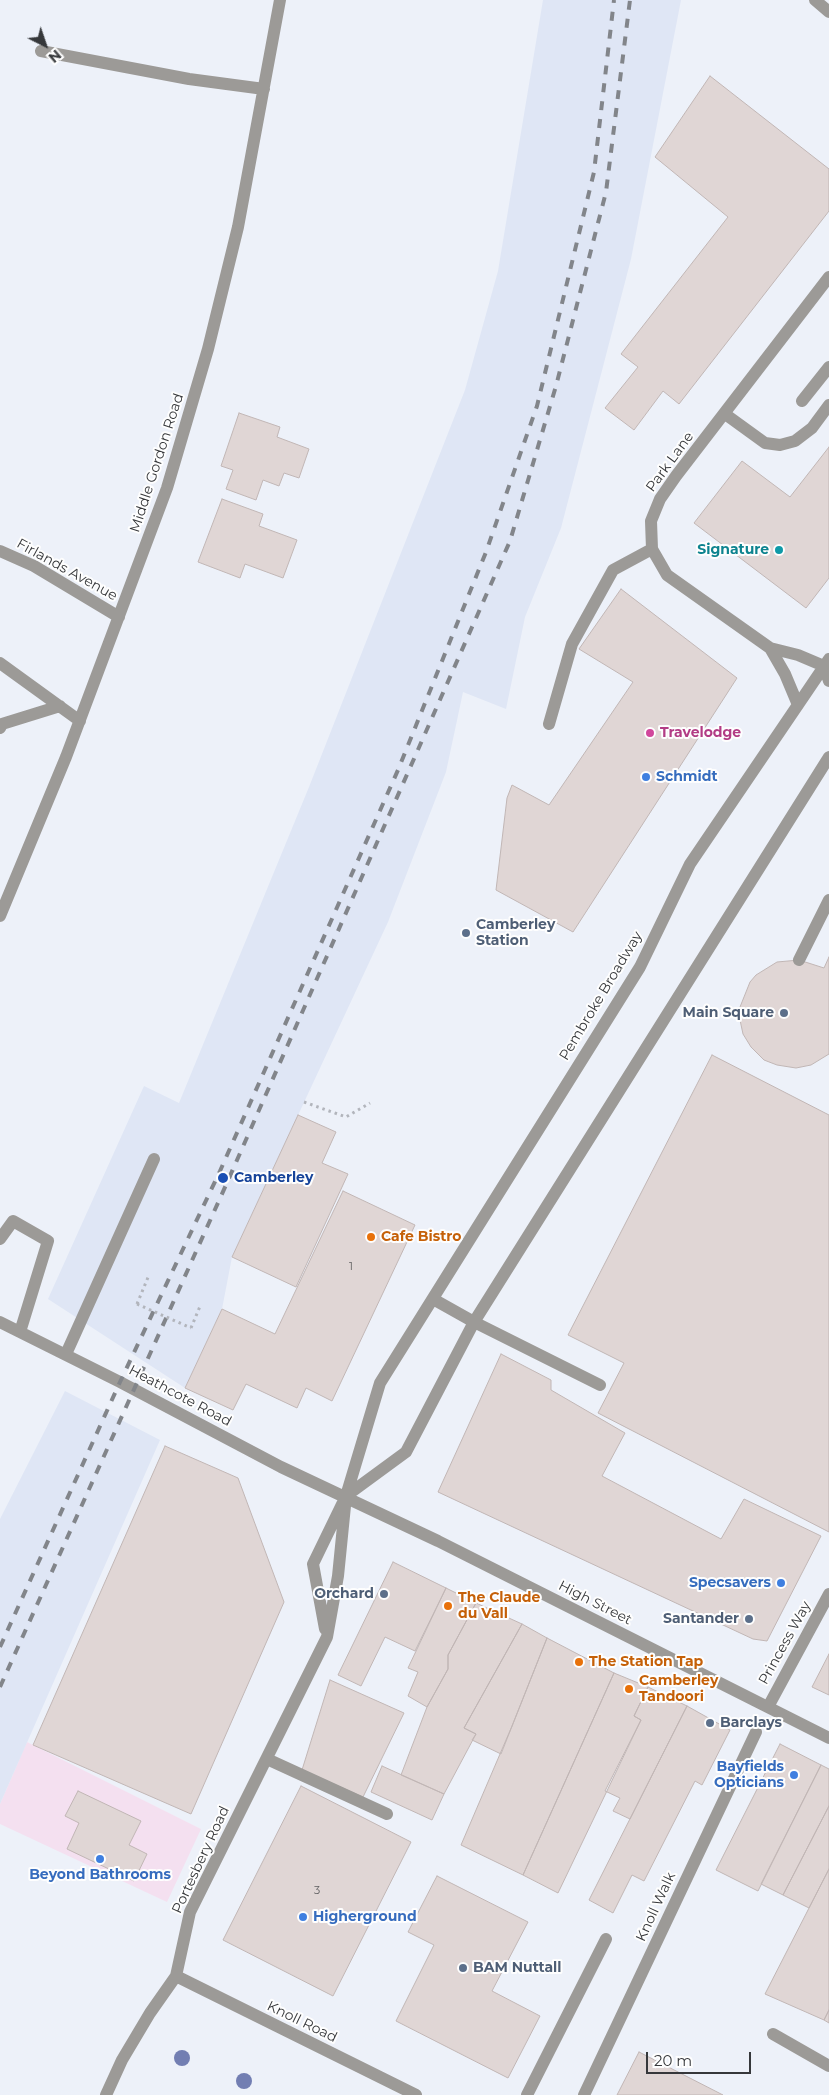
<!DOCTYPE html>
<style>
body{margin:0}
#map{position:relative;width:829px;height:2095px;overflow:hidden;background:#edf1f9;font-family:Montserrat,sans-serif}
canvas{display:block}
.north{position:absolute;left:20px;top:20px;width:50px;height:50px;-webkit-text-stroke:4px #fefefe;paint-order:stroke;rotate:139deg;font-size:14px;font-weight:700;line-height:20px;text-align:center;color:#36383b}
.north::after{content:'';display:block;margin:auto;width:18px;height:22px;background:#36383b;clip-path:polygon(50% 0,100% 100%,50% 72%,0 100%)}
.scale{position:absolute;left:646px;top:2052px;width:105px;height:22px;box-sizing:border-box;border:2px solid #36383b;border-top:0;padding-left:6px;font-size:15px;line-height:18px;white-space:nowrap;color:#36383b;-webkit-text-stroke:4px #fefefe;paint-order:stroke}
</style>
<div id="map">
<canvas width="829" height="2095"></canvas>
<div class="north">N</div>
<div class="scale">20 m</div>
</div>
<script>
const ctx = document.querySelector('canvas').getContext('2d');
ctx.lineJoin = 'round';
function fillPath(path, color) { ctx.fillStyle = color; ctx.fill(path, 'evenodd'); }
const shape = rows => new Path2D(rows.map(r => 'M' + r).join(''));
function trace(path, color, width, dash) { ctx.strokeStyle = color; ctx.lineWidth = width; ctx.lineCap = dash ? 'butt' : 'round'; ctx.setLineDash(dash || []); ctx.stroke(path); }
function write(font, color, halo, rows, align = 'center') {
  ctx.font = font + ' Montserrat,sans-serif'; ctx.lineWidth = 4; ctx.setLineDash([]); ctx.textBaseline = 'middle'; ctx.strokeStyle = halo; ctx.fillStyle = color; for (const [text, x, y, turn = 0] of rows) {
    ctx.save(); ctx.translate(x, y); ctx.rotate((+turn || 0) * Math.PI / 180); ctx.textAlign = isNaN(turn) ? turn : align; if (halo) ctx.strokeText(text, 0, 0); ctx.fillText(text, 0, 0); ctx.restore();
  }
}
fillPath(shape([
 [27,1742,201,1829,167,1902,0,1824,0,1804]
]), '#f4e0f0');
fillPath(shape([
 [543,0,681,0,631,259,561,528,525,617,506,709,463,692,446,772,388,922,232,1257,222,1309,185,1388,48,1299,144,1086,179,1103,309,787,465,390,498,271],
 [65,1391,160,1440,0,1804,0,1519]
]), '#dfe6f5');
const building = shape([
 [710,76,829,169,829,211,679,404,663,391,634,430,605,408,638,367,621,354,728,217,655,157,710,76],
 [239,413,280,427,277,437,309,449,299,478,284,473,279,486,263,480,256,500,226,489,233,470,221,466,239,413],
 [829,447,829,578,806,608,694,523,742,461,790,497,829,447],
 [222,499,263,514,259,526,297,540,283,578,245,564,240,578,198,562,222,499],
 [621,589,737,678,573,932,496,890,507,798,512,785,549,805,633,682,579,649,621,589],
 [829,957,829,1054,811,1065,796,1068,777,1065,764,1060,751,1047,743,1034,740,1020,740,1007,750,982,756,975,777,962,799,960,824,968,829,957],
 [712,1055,829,1115,829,1532,598,1413,624,1363,568,1335,712,1055],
 [298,1115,336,1132,322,1163,348,1174,296,1287,232,1257,298,1115],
 [343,1191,415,1225,332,1401,306,1388,297,1408,246,1384,233,1410,185,1388,222,1309,275,1334,343,1191],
 [501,1354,551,1380,551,1390,625,1433,602,1476,721,1539,744,1499,821,1536,767,1641,753,1639,438,1492,501,1354],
 [165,1446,238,1478,284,1602,191,1814,33,1745,165,1446],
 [393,1562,446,1588,415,1651,385,1637,361,1686,338,1675,393,1562],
 [446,1588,476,1603,448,1655,448,1669,427,1707,408,1696,418,1672,408,1668,446,1588],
 [476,1603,522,1624,464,1728,476,1734,444,1794,401,1775,427,1707,448,1669,448,1655,476,1603],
 [522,1624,547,1638,501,1754,472,1740,476,1734,464,1728,522,1624],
 [547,1638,614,1673,523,1875,461,1845,512,1726,547,1638],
 [829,1654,829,1695,812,1687,829,1654],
 [614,1673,648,1687,634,1716,641,1720,558,1893,523,1875,614,1673],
 [330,1680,404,1713,363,1797,302,1770,330,1680],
 [648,1687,687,1706,630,1819,613,1811,620,1798,605,1791,641,1720,634,1716,648,1687],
 [687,1706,730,1730,702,1785,695,1781,644,1881,632,1875,613,1913,589,1900,687,1706],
 [780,1744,821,1765,758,1891,716,1870,780,1744],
 [821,1765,829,1769,829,1806,783,1895,761,1884,821,1765],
 [382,1766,444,1794,432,1820,371,1792,382,1766],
 [301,1786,411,1842,333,1996,223,1940,301,1786],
 [78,1791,141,1821,129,1845,147,1854,134,1881,67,1849,79,1823,65,1816,78,1791],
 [829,1806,829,1869,809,1908,783,1895,829,1806],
 [829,1869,829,2010,824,2020,765,1994,829,1869],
 [437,1876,528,1922,492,1991,540,2016,508,2078,396,2021,434,1945,408,1932,437,1876],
 [829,2010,829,2023,824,2020,829,2010],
 [639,2052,723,2095,617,2095,639,2052]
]);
fillPath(building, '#e0d6d5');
trace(building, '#c1b6b5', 1);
trace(shape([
 [304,1102,346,1117,370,1103],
 [137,1304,149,1275],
 [191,1328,201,1304]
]), '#b2b5bc', 3, [2.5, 4]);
trace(shape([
 [815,0,829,12],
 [41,51,189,79,264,89],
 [829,277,676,476,660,499,651,521,652,549,667,575,770,648,798,655,824,666,829,681],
 [802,401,829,367],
 [725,414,765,443,780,445,795,441,812,428,829,405],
 [0,551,34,566,119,617],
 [770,648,785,674,798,705],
 [0,663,80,721],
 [549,724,572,644,613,570,652,549],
 [0,728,2,724,60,706],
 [0,916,66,757,167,488,208,349,238,227,280,0],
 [799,960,829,900],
 [0,1239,13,1221,48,1241,20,1332],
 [433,1299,474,1322,600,1385],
 [0,1322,120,1382,281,1467,438,1541,829,1738],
 [66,1354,154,1159],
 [325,1629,313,1564,346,1496,406,1452,474,1322,829,757],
 [768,1707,829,1594],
 [267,1759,387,1814],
 [176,1976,416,2095],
 [773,2034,829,2066],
 [106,2095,122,2060,150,2013,176,1976,190,1912,327,1637,338,1576,346,1496,380,1383,640,967,690,864,829,659],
 [527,2095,606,1939],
 [584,2095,756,1732]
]), '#9c9a97', 12);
trace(shape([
 [0,1647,120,1382,220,1171,398,770,486,552,537,406,594,172,614,0],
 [0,1687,226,1185,510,541,556,386,606,192,630,0]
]), '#82858a', 4, [9, 9]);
trace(shape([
 [137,1304,191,1328]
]), '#b2b5bc', 3, [2.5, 4]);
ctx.fillStyle = '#727eb2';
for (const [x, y] of [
 [182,2058],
 [244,2081]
]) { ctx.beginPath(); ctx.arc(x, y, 8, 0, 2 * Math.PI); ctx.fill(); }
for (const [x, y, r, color] of [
 [779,550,5,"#0f9aa8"],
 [650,733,5,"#d1479c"],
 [646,777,5,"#3f7fe0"],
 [466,933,5,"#5c6f8a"],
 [784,1013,5,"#5c6f8a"],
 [223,1178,6,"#1a4fb4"],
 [371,1237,5,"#e8710a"],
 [781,1583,5,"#3f7fe0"],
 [384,1594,5,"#5c6f8a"],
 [448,1606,5,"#e8710a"],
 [749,1619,5,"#5c6f8a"],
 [579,1662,5,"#e8710a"],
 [629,1689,5,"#e8710a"],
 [710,1723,5,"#5c6f8a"],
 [794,1775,5,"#3f7fe0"],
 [100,1859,5,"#3f7fe0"],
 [303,1917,5,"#3f7fe0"],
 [463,1968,5,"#5c6f8a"]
]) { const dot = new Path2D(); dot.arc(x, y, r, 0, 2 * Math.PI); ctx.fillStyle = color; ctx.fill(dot); trace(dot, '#fefefe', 2); }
write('11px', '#606062', null, [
 ["1",351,1267],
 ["3",317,1891]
]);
write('14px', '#36383b', '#fefefe', [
 ["Park Lane",670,462,-54],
 ["Middle Gordon Road",157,463,-72],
 ["Firlands Avenue",67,570,29],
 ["Pembroke Broadway",601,996,-59],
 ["Heathcote Road",180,1396,28],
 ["High Street",595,1603,27],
 ["Princess Way",785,1643,-61],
 ["Portesbery Road",201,1860,-65],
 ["Knoll Walk",656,1907,-65],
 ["Knoll Road",302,2022,26]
]);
write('bold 14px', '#0d838f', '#fefefe', [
 ["Signature",769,550]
], 'right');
write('bold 14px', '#b23c85', '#fefefe', [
 ["Travelodge",660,733]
], 'left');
write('bold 14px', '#366cbe', '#fefefe', [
 ["Schmidt",656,777],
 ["Specsavers",771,1583,"right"],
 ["Bayfields",784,1767,"right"],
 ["Opticians",784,1783,"right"],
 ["Beyond Bathrooms",100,1875,"center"],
 ["Higherground",313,1917]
], 'left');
write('bold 14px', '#4e5e75', '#fefefe', [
 ["Camberley",476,925],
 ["Station",476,941],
 ["Main Square",774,1013,"right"],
 ["Orchard",374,1594,"right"],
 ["Santander",739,1619,"right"],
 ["Barclays",720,1723],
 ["BAM Nuttall",473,1968]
], 'left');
write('bold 14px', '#164399', '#fefefe', [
 ["Camberley",234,1178]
], 'left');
write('bold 14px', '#c56008', '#fefefe', [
 ["Cafe Bistro",381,1237],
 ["The Claude",458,1598],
 ["du Vall",458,1614],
 ["The Station Tap",589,1662],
 ["Camberley",639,1681],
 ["Tandoori",639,1697]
], 'left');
</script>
